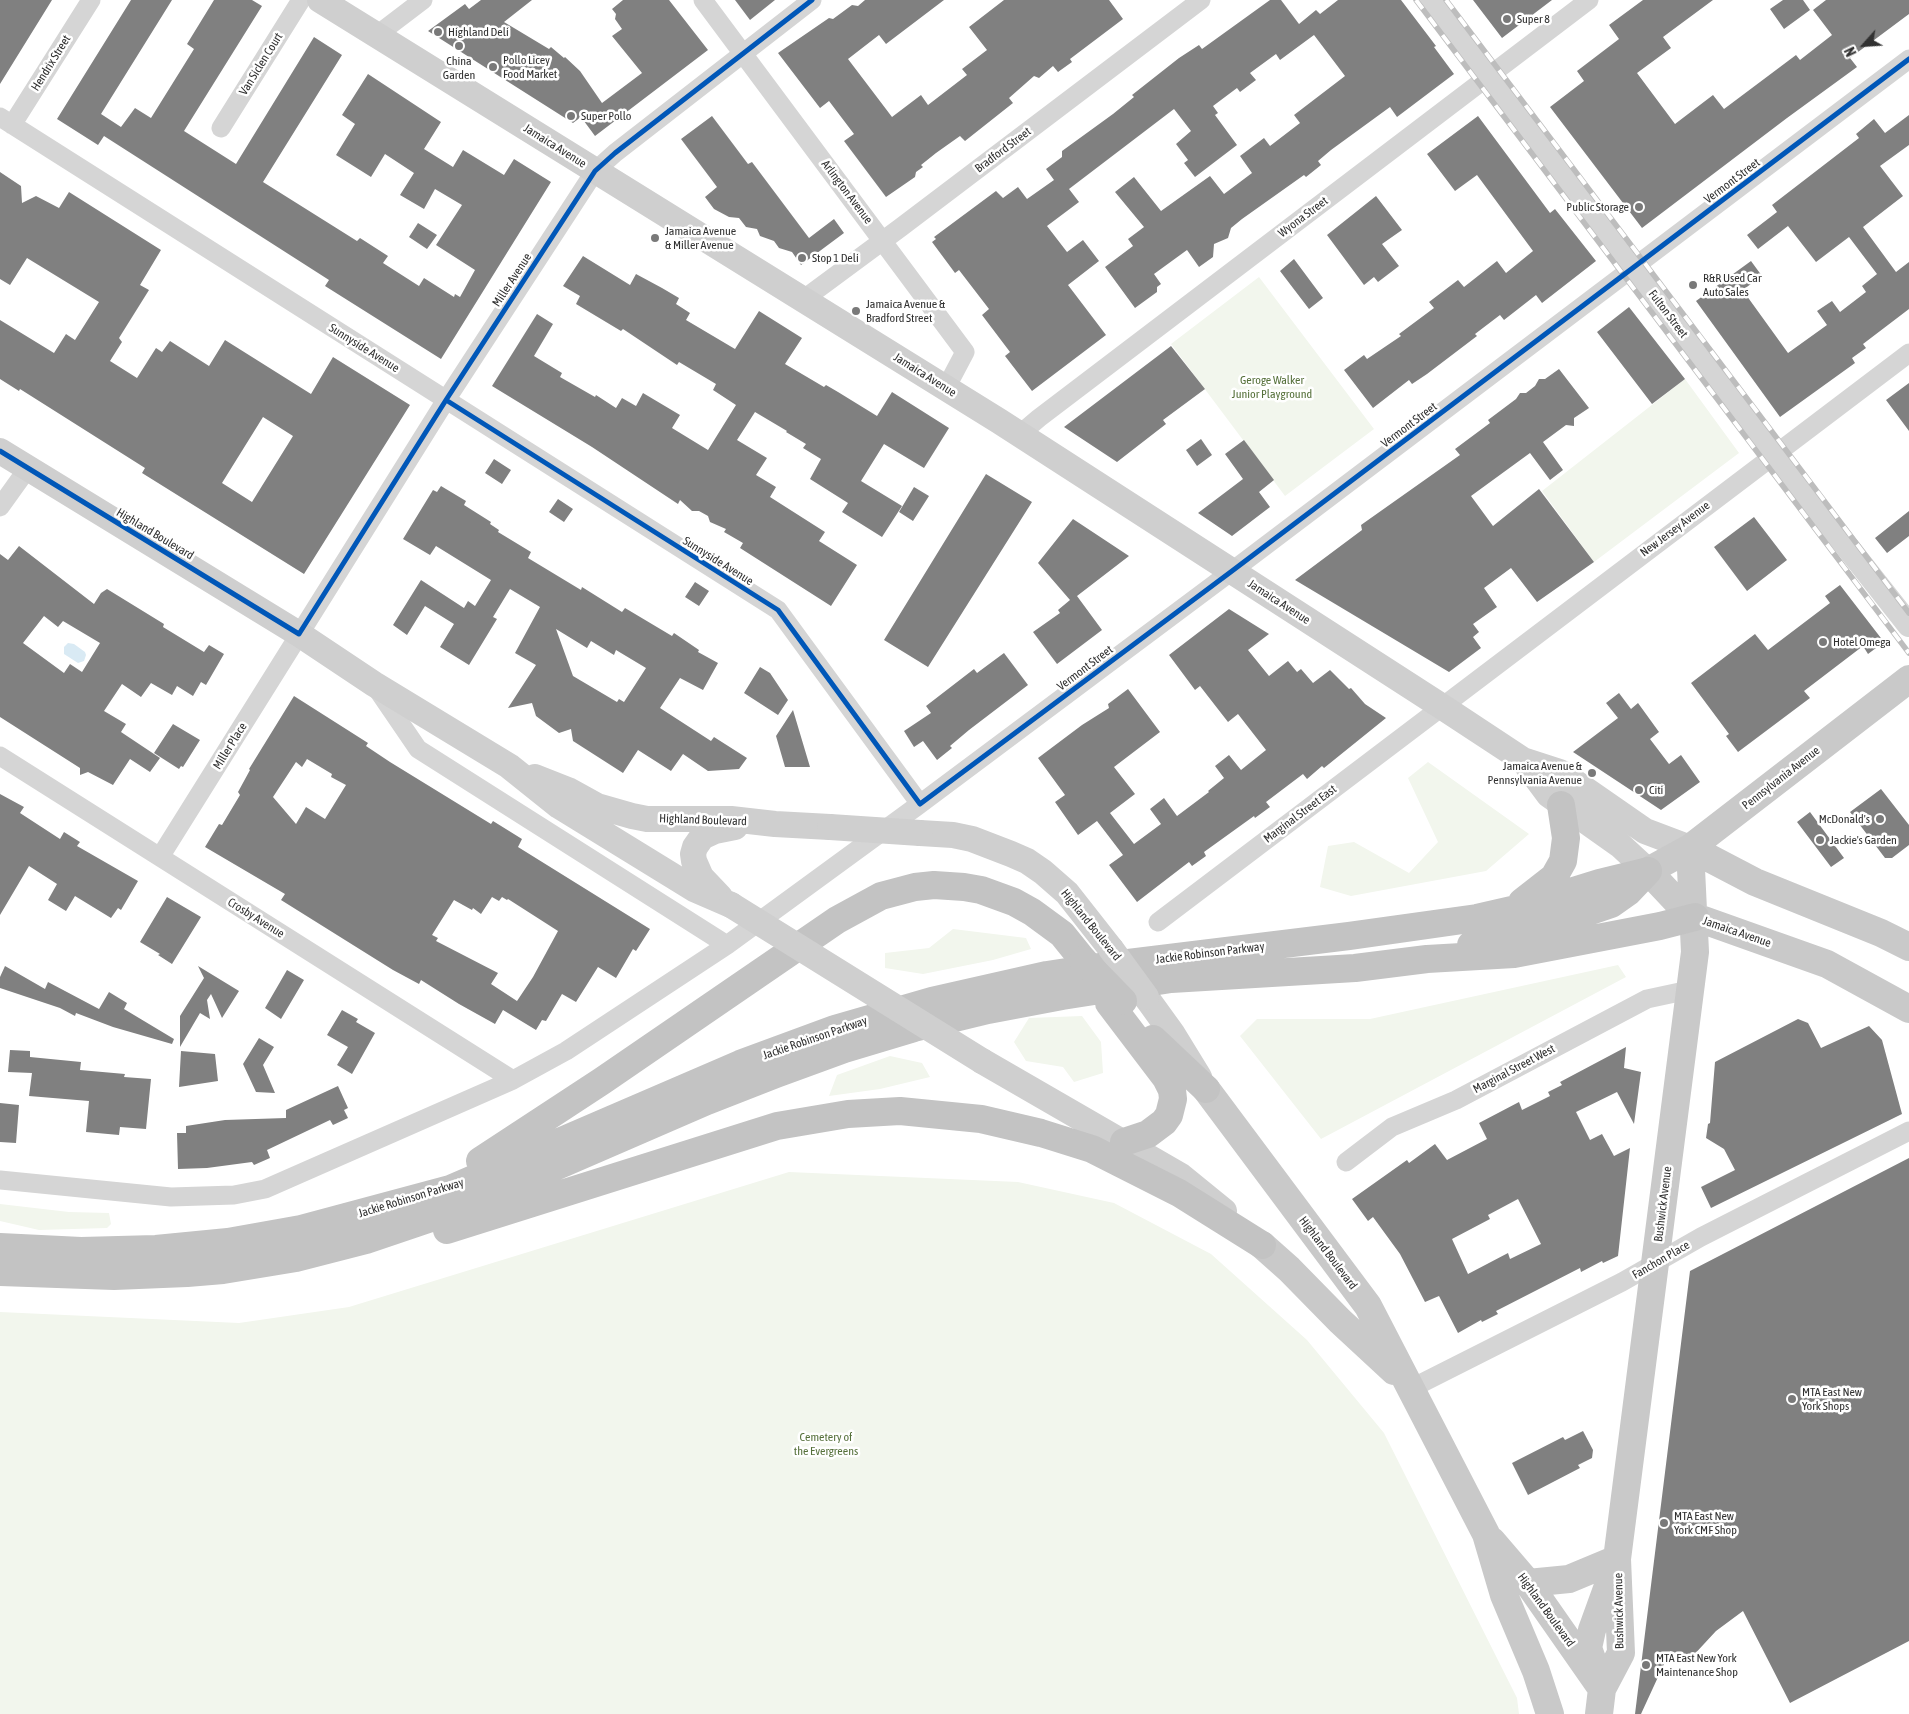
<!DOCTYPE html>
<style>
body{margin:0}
#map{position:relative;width:1909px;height:1714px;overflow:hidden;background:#fff;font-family:"Asap Condensed",sans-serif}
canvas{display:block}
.north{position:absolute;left:1839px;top:20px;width:50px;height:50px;-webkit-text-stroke:4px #fff;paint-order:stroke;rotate:244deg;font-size:14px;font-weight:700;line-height:20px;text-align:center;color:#313131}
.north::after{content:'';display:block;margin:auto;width:18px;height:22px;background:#313131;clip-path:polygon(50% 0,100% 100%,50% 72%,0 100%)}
</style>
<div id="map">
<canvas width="1909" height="1714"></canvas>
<div class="north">N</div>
</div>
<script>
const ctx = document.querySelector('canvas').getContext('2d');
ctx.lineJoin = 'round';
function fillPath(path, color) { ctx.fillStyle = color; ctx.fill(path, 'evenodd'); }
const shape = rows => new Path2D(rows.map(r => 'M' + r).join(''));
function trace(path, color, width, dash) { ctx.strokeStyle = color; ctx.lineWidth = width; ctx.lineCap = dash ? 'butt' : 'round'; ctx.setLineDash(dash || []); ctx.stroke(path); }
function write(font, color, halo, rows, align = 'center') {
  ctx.font = font + ' "Asap Condensed",sans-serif'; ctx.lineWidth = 5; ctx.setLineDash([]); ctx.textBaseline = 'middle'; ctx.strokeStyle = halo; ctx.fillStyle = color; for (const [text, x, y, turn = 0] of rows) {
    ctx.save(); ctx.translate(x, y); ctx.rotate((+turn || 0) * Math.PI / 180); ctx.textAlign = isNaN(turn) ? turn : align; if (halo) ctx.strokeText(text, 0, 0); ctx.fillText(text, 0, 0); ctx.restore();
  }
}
fillPath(shape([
 [1259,277,1374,429,1285,496,1171,344],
 [1685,379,1739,453,1594,562,1542,491],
 [1428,762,1529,834,1486,871,1351,896,1320,887,1328,846,1354,842,1409,873,1438,842,1408,778],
 [953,929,1026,938,1031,949,993,960,923,974,885,968,885,953,929,948],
 [1618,965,1626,977,1321,1139,1240,1036,1257,1019,1370,1019],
 [1082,1016,1101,1042,1103,1073,1074,1082,1063,1067,1026,1061,1014,1042,1029,1018],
 [890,1056,922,1063,930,1077,880,1089,829,1096,837,1075],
 [789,1172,1018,1182,1114,1203,1211,1254,1307,1340,1384,1433,1517,1698,1519,1714,0,1714,0,1312,239,1323,349,1307],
 [0,1204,69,1212,109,1213,111,1224,107,1228,39,1230,0,1221]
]), '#f2f6ed');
fillPath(shape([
 [68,643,74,644,85,652,86,655,84,661,78,663,64,654,64,647]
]), '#d9eaf4');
fillPath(shape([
 [0,0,52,0,0,84],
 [131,0,172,0,101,114,121,127,135,108,151,118,194,49,187,44,214,0,252,0,262,6,184,131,236,164,314,37,342,55,263,182,357,241,360,238,388,256,383,263,419,286,424,278,454,297,455,294,460,297,475,270,436,245,462,205,435,189,424,209,400,195,414,173,385,154,371,177,336,155,355,124,342,115,368,74,441,122,424,149,453,167,463,150,504,175,514,159,551,182,441,359,325,286,329,280,104,136,98,145,57,119],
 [481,0,532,0,504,22,549,49,551,47,564,58,565,57,580,71,602,103,642,73,612,36,622,29,615,19,616,14,612,9,623,0,669,0,708,50,595,136,581,117,573,123,428,31,465,4,469,9],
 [735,0,775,0,750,20],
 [865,0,944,0,886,44,879,35,848,59,892,117,921,95,928,105,967,75,962,69,987,50,969,27,1004,0,1109,0,1123,19,1070,59,1072,62,1058,72,1053,66,1039,78,1034,76,1009,98,1013,103,965,141,960,136,936,153,921,165,923,167,916,172,915,177,886,197,844,141,854,134,829,101,820,108,778,53,829,18,833,19,852,5,858,6],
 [1270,0,1281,0,1299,24,1316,10,1320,14,1338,0,1401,0,1436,46,1434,47,1454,74,1397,117,1390,107,1331,150,1318,161,1321,165,1306,177,1304,175,1242,219,1231,228,1228,238,1214,244,1213,257,1199,267,1187,250,1154,274,1161,284,1157,287,1157,292,1135,308,1105,267,1133,246,1128,239,1144,227,1115,192,1134,177,1161,211,1210,176,1224,194,1252,173,1240,156,1264,138,1270,146,1300,123,1294,115,1345,76,1314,35,1280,60,1276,54,1250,73,1256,80,1240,92,1237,88,1213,106,1218,113,1215,115,1237,145,1195,177,1184,163,1188,160,1176,144,1191,131,1174,109,1069,189,1079,202,1047,226,1067,252,1083,240,1099,261,1068,285,1106,335,1032,391,1005,356,1010,352,982,315,989,309,959,270,955,273,932,242,936,239,934,237,996,191,1003,198,1018,187,1027,199,1054,180,1046,169,1062,157,1062,151,1113,114,1134,97,1132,95,1179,58,1199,45,1202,49],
 [1473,0,1552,0,1502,38],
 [1643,0,1713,0,1663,37,1671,48,1637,73,1675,124,1713,95,1724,109,1796,55,1800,60,1832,35,1813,10,1826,0,1909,0,1909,14,1850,58,1857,67,1787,118,1642,228,1550,107,1584,81,1577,71,1619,39,1609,25],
 [1783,0,1803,0,1810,10,1784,29,1770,9],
 [1909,115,1909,145,1880,166,1903,196,1863,227,1896,272,1909,262,1909,309,1863,344,1866,348,1852,358,1855,363,1780,417,1696,301,1751,261,1762,276,1744,289,1746,291,1744,292,1788,353,1827,325,1817,311,1832,301,1840,312,1866,292,1862,286,1877,274,1849,237,1816,262,1788,226,1758,249,1747,235,1777,212,1772,205,1859,138,1856,134,1874,119,1885,133],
 [712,116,748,164,752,162,809,238,834,219,844,233,801,265,792,252,779,248,774,241,760,236,757,229,746,227,739,218,729,217,714,209,705,197,717,187,681,139],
 [1478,116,1550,213,1555,209,1596,261,1542,303,1536,295,1504,320,1500,315,1475,334,1477,336,1427,374,1412,384,1409,380,1373,408,1344,370,1364,355,1367,359,1401,336,1399,334,1434,308,1429,302,1458,280,1464,287,1497,261,1506,273,1533,251,1477,175,1455,191,1427,154],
 [0,172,21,186,22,203,36,196,59,208,69,192,161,250,140,285,149,290,119,338,122,342,110,361,137,378,156,348,162,352,170,341,209,366,225,340,311,394,333,357,410,405,304,574,142,473,145,468,20,389,19,391,0,379,0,320,54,353,66,334,75,340,99,302,27,258,10,285,0,279],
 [263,417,293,436,252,502,222,483],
 [1376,196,1402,230,1382,244,1399,266,1378,282,1374,277,1364,285,1327,235],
 [418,223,437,235,427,249,409,237],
 [583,256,630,285,636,274,662,288,679,298,676,304,690,313,686,320,735,349,759,311,802,338,785,364,824,387,826,385,838,392,877,416,892,392,949,428,924,468,884,444,861,481,902,506,882,537,842,512,848,503,810,479,821,459,803,448,806,444,786,432,787,431,755,412,737,440,767,458,756,475,776,487,770,497,825,532,819,541,857,565,831,606,740,548,743,543,724,532,726,529,710,522,708,516,699,511,692,511,680,500,678,504,592,447,492,386,537,314,553,324,534,356,562,373,560,377,595,397,596,395,616,408,622,398,636,406,643,393,680,415,672,428,708,450,736,405,713,390,716,384,679,362,677,365,623,329,621,331,576,304,580,296,563,286],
 [1294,259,1323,298,1309,309,1280,271],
 [1629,307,1685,379,1652,404,1597,332],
 [1171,346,1205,389,1163,420,1166,424,1117,462,1064,427],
 [1559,369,1589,408,1574,418,1574,426,1566,425,1543,442,1563,470,1550,480,1530,453,1471,496,1493,526,1539,489,1594,562,1537,602,1511,568,1484,588,1497,607,1473,624,1479,632,1473,637,1481,648,1449,672,1295,580,1362,530,1361,525,1460,455,1455,449,1490,423,1488,420,1516,399,1520,393,1526,393,1535,386,1539,379,1545,379],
 [1909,383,1909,431,1886,400],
 [1201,439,1212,455,1197,466,1186,450],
 [1244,440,1274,480,1259,492,1270,507,1232,536,1198,513,1243,479,1225,454],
 [494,459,511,470,502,484,485,473],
 [986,474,1032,502,928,667,884,640],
 [441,486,466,501,464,505,491,522,490,524,499,530,498,532,531,552,528,558,581,590,582,587,622,612,625,608,672,636,674,633,699,650,698,652,718,663,703,690,680,678,660,708,711,741,714,737,747,758,739,769,708,771,683,754,671,771,638,750,623,773,573,741,571,729,559,733,536,716,532,703,508,708,536,665,515,653,540,607,510,589,493,617,497,619,469,665,440,647,454,624,425,606,407,635,393,625,421,580,464,608,468,601,475,606,491,580,436,546,430,555,403,539,433,490,437,492],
 [556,629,587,648,591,641,614,655,616,650,646,668,624,702,619,699,617,702,573,676],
 [914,487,929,496,913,521,899,512],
 [558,499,573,509,564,522,549,512],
 [1909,511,1909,536,1887,553,1875,538],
 [1754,517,1787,560,1747,591,1714,547],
 [1073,519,1129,556,1077,596,1102,630,1057,664,1033,632,1060,613,1058,610,1070,600,1038,563],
 [19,546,94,604,101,593,107,589,164,624,163,627,204,652,209,645,224,654,206,685,201,682,193,696,177,686,172,695,151,683,141,697,122,684,104,711,126,724,121,732,160,758,150,772,130,759,113,785,88,772,80,775,80,768,0,717,0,554,8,560],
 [44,616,58,627,63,621,100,643,82,672,70,664,64,673,23,643],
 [695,582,709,591,699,606,685,597],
 [1840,585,1884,642,1868,654,1863,646,1804,691,1810,698,1738,752,1726,736,1729,734,1691,683,1755,634,1768,650,1830,603,1825,596],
 [1229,609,1269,634,1248,650,1269,676,1288,661,1297,672,1301,669,1313,683,1330,670,1349,689,1351,688,1365,704,1386,718,1324,768,1322,766,1307,779,1303,774,1266,802,1270,807,1255,818,1254,816,1204,852,1206,856,1192,866,1189,862,1137,902,1109,865,1123,855,1097,821,1078,835,1055,802,1065,795,1038,758,1082,725,1109,708,1108,704,1128,689,1160,732,1114,767,1135,794,1110,813,1134,844,1161,824,1150,809,1164,798,1177,816,1209,792,1208,791,1224,778,1215,766,1229,755,1241,770,1266,750,1238,714,1228,722,1200,686,1195,690,1169,655],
 [1004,653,1028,685,969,730,950,746,952,748,937,760,923,741,914,747,904,731,931,713,926,706,974,669,977,673],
 [760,667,770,673,788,700,778,715,744,693],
 [1619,693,1631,709,1638,703,1659,732,1650,739,1669,764,1681,755,1700,782,1661,810,1573,752,1618,718,1606,703],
 [294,696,368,743,366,746,390,762,491,824,493,821,522,839,518,847,650,929,636,951,633,949,616,978,598,967,576,1002,562,994,546,1021,542,1020,536,1030,503,1010,495,1024,459,1004,421,980,419,984,393,970,281,900,285,894,205,847,219,824,222,825,240,795,238,792,250,770,249,769],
 [307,759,332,774,331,777,346,785,325,819,306,807,296,824,273,797,296,762,302,767],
 [492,897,499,901,502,897,507,900,508,899,558,931,533,977,517,1001,491,984,498,973,436,941,438,938,432,935,454,900,472,910,473,908,481,914],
 [793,710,810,767,785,767,776,736],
 [173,724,200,740,183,767,181,766,179,769,154,753],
 [1881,789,1909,825,1909,845,1892,858,1885,858,1850,812],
 [0,794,24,807,20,813,60,839,64,832,80,842,77,846,138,881,121,910,118,908,111,918,75,896,66,911,48,900,57,884,29,866,0,915],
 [1810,812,1844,858,1831,867,1797,822],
 [167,897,201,917,172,964,158,955,160,954,140,942],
 [5,966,45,989,48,982,99,1009,109,992,127,1003,124,1009,174,1039,172,1044,113,1027,76,1013,75,1016,60,1008,0,988,0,977],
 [198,966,239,991,222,1018,211,994,207,1000,210,1019,200,1013,180,1047,180,1016,204,978],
 [287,970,304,980,281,1019,265,1008],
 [342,1010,358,1019,356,1022,375,1033,352,1074,337,1065,348,1047,327,1035],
 [1798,1019,1808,1023,1821,1048,1869,1026,1882,1040,1902,1114,1711,1208,1701,1187,1735,1170,1724,1149,1706,1138,1708,1124,1710,1123,1715,1062],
 [259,1038,274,1047,263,1065,275,1093,256,1092,243,1064],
 [1626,1047,1624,1068,1641,1072,1634,1124,1617,1092,1576,1112,1590,1140,1602,1134,1614,1156,1630,1148,1618,1256,1603,1263,1602,1261,1581,1272,1580,1268,1496,1311,1498,1314,1482,1322,1481,1320,1458,1333,1439,1296,1425,1302,1400,1254,1373,1217,1368,1221,1352,1199,1407,1160,1409,1163,1435,1144,1447,1160,1487,1139,1479,1123,1519,1102,1522,1110,1550,1096,1548,1092,1562,1085,1560,1082],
 [1518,1199,1541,1244,1510,1259,1508,1253,1468,1274,1452,1239,1490,1219,1488,1215],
 [10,1050,30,1051,30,1057,81,1062,80,1070,125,1074,124,1077,151,1079,146,1129,120,1127,119,1135,86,1132,89,1101,29,1096,32,1073,8,1072],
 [181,1051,215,1054,218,1081,179,1087],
 [338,1086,348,1108,344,1110,348,1118,333,1125,330,1120,267,1150,270,1158,254,1165,252,1162,207,1168,178,1169,177,1133,186,1133,186,1126,225,1120,286,1118,286,1110],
 [0,1103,19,1105,16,1143,0,1142],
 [1909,1158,1909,1641,1790,1703,1743,1611,1716,1631,1691,1658,1670,1651,1641,1714,1635,1714,1690,1271],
 [1583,1431,1593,1450,1592,1458,1578,1465,1580,1468,1528,1495,1512,1463,1563,1437,1565,1440]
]), '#808080');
trace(shape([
 [703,0,965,352,946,388],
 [377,35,423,0],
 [0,117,778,610,920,804],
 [12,125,91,0],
 [221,128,301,0],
 [804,299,900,228,1201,0],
 [1019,435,1039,418,1589,0],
 [0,507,28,468],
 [377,689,418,749,727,945],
 [0,756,513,1080],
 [160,857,446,400,595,171,615,153,812,0],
 [1158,922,1909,353],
 [1346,1162,1392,1127,1456,1100,1647,999,1689,990],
 [0,1180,171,1197,234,1195,265,1189,513,1080,566,1051,727,945,920,804,1232,571,1909,59],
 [1412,1388,1622,1282,1701,1237,1909,1131]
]), '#d5d5d5', 19);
trace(shape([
 [1432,0,1633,268,1774,454,1909,625]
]), '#d5d5d5', 24);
trace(shape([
 [320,0,999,421,1441,706,1523,760,1560,772,1645,831,1690,848],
 [0,451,299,634,374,684,509,766,559,806,694,889,731,905],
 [1523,760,1549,795,1621,846,1648,871],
 [535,777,568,790,597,806,632,816,647,819,731,819,775,824,830,827],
 [920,833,953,835,972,839,1011,854,1027,861,1043,872,1067,893,1111,949],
 [720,897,701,877,694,861,693,854,695,847,702,837,715,831,735,827],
 [1146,997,1172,1033,1199,1077],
 [982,1061,1181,1176,1224,1211]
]), '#cfcfcf', 26);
trace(shape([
 [1909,679,1690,848,1648,871,1681,906,1695,917,1827,964,1909,1009],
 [1690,848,1755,882,1881,933,1909,947],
 [1206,1089,1368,1306,1486,1534,1504,1595,1536,1671,1550,1714],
 [1262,1245,1289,1269,1340,1321,1394,1371],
 [1492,1541,1528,1583,1602,1689],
 [1528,1583,1569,1579,1617,1559],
 [1597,1673,1588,1648,1592,1630,1613,1572],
 [1599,1714,1602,1689,1621,1653,1617,1559,1695,952,1690,848]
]), '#c9c9c9', 28);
trace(shape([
 [1522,902,1554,877,1563,861,1566,838,1561,805],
 [1471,945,1573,917,1611,904,1628,892,1648,871],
 [1109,1003,1166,1078,1172,1090,1173,1099,1169,1115,1164,1122,1148,1134,1124,1142],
 [1153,1039,1206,1089],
 [480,1161,602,1081,837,920,881,896,915,887,934,885,964,887,981,890,1014,902,1032,912,1062,934,1083,960],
 [447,1230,777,1126,848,1114,900,1111,981,1119,1041,1133,1092,1149,1179,1193,1262,1245],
 [0,1247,81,1251,156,1249,228,1242,301,1229,450,1189,740,1064,835,1029,932,1001,1047,975,1112,965,1349,936,1477,918,1512,910,1599,883,1648,871],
 [0,1272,114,1276,187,1273,223,1270,296,1258,366,1240,434,1217,504,1189,707,1101,776,1074,844,1049,914,1028,988,1010,1062,996,1171,979,1355,968,1427,959,1514,954,1660,926,1695,917]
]), '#c3c3c3', 28);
const rail = shape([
 [1416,0,1909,653],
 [1446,0,1909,613]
]);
trace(rail, '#bdbdbd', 5.5);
trace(rail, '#fff', 4, [11]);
trace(shape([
 [830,827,920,833],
 [731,905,982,1061],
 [1111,949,1146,997]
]), '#cfcfcf', 26);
trace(shape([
 [1083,960,1123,1001]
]), '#c3c3c3', 28);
trace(shape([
 [446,400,778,610,920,804,1232,571,1909,59],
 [0,451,299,634,446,400,595,171,615,153,812,0]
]), '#0057b8', 5);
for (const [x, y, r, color] of [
 [1507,19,5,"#797979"],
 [438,32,5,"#797979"],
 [459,46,5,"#797979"],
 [493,67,5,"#797979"],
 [571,116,5,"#797979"],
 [1639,207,5,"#797979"],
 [655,238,5,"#797979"],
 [802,258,5,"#797979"],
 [1693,285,5,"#797979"],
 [856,311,5,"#797979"],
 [1823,642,5,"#797979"],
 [1592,773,5,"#797979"],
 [1639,790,5,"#797979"],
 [1880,819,5,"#797979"],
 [1820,840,5,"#797979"],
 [1792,1399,5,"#797979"],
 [1664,1523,5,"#797979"],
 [1646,1665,5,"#797979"]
]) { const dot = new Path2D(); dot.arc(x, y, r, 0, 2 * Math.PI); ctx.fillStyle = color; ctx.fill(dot); trace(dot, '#fff', 2); }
write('12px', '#313131', '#fff', [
 ["Super 8",1517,19],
 ["Highland Deli",448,32],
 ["Pollo Licey",503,60],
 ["Food Market",503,74],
 ["China",459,61,"center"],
 ["Garden",459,75,"center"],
 ["Super Pollo",581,116],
 ["Public Storage",1629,207,"right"],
 ["Jamaica Avenue",665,231],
 ["& Miller Avenue",665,245],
 ["Stop 1 Deli",812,258],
 ["R&R Used Car",1703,278],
 ["Auto Sales",1703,292],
 ["Jamaica Avenue &",866,304],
 ["Bradford Street",866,318],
 ["Hotel Omega",1833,642],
 ["Jamaica Avenue &",1582,766,"right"],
 ["Pennsylvania Avenue",1582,780,"right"],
 ["Citi",1649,790],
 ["McDonald's",1870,819,"right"],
 ["Jackie's Garden",1830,840],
 ["MTA East New",1802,1392],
 ["York Shops",1802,1406],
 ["MTA East New",1674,1516],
 ["York CMF Shop",1674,1530],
 ["MTA East New York",1656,1658],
 ["Maintenance Shop",1656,1672]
], 'left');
write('12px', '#313131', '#fff', [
 ["Hendrix Street",51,63,-58],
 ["Van Siclen Court",261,64,-58],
 ["Jamaica Avenue",555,146,32],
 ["Bradford Street",1003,150,-37],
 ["Vermont Street",1732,181,-37],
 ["Arlington Avenue",847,192,53],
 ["Wyona Street",1303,217,-37],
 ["Miller Avenue",512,280,-57],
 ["Fulton Street",1668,314,53],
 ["Sunnyside Avenue",364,348,32],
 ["Jamaica Avenue",925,375,32],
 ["Vermont Street",1409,425,-37],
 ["New Jersey Avenue",1675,529,-37],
 ["Highland Boulevard",155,534,31],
 ["Sunnyside Avenue",718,561,32],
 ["Jamaica Avenue",1279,602,33],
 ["Vermont Street",1085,668,-37],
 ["Miller Place",230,746,-58],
 ["Pennsylvania Avenue",1781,778,-38],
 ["Marginal Street East",1300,814,-37],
 ["Highland Boulevard",703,820,2],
 ["Crosby Avenue",256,918,32],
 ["Highland Boulevard",1091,925,51],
 ["Jamaica Avenue",1737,932,19],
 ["Jackie Robinson Parkway",1210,953,-7],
 ["Jackie Robinson Parkway",815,1038,-19],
 ["Marginal Street West",1514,1069,-28],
 ["Jackie Robinson Parkway",411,1198,-17],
 ["Bushwick Avenue",1663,1204,-83],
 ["Highland Boulevard",1328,1253,53],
 ["Fanchon Place",1661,1260,-30],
 ["Highland Boulevard",1546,1610,54],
 ["Bushwick Avenue",1619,1611,-91]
]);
write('12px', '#55703a', '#fff', [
 ["Geroge Walker",1272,380],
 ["Junior Playground",1272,394],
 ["Cemetery of",826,1437],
 ["the Evergreens",826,1451]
]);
</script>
